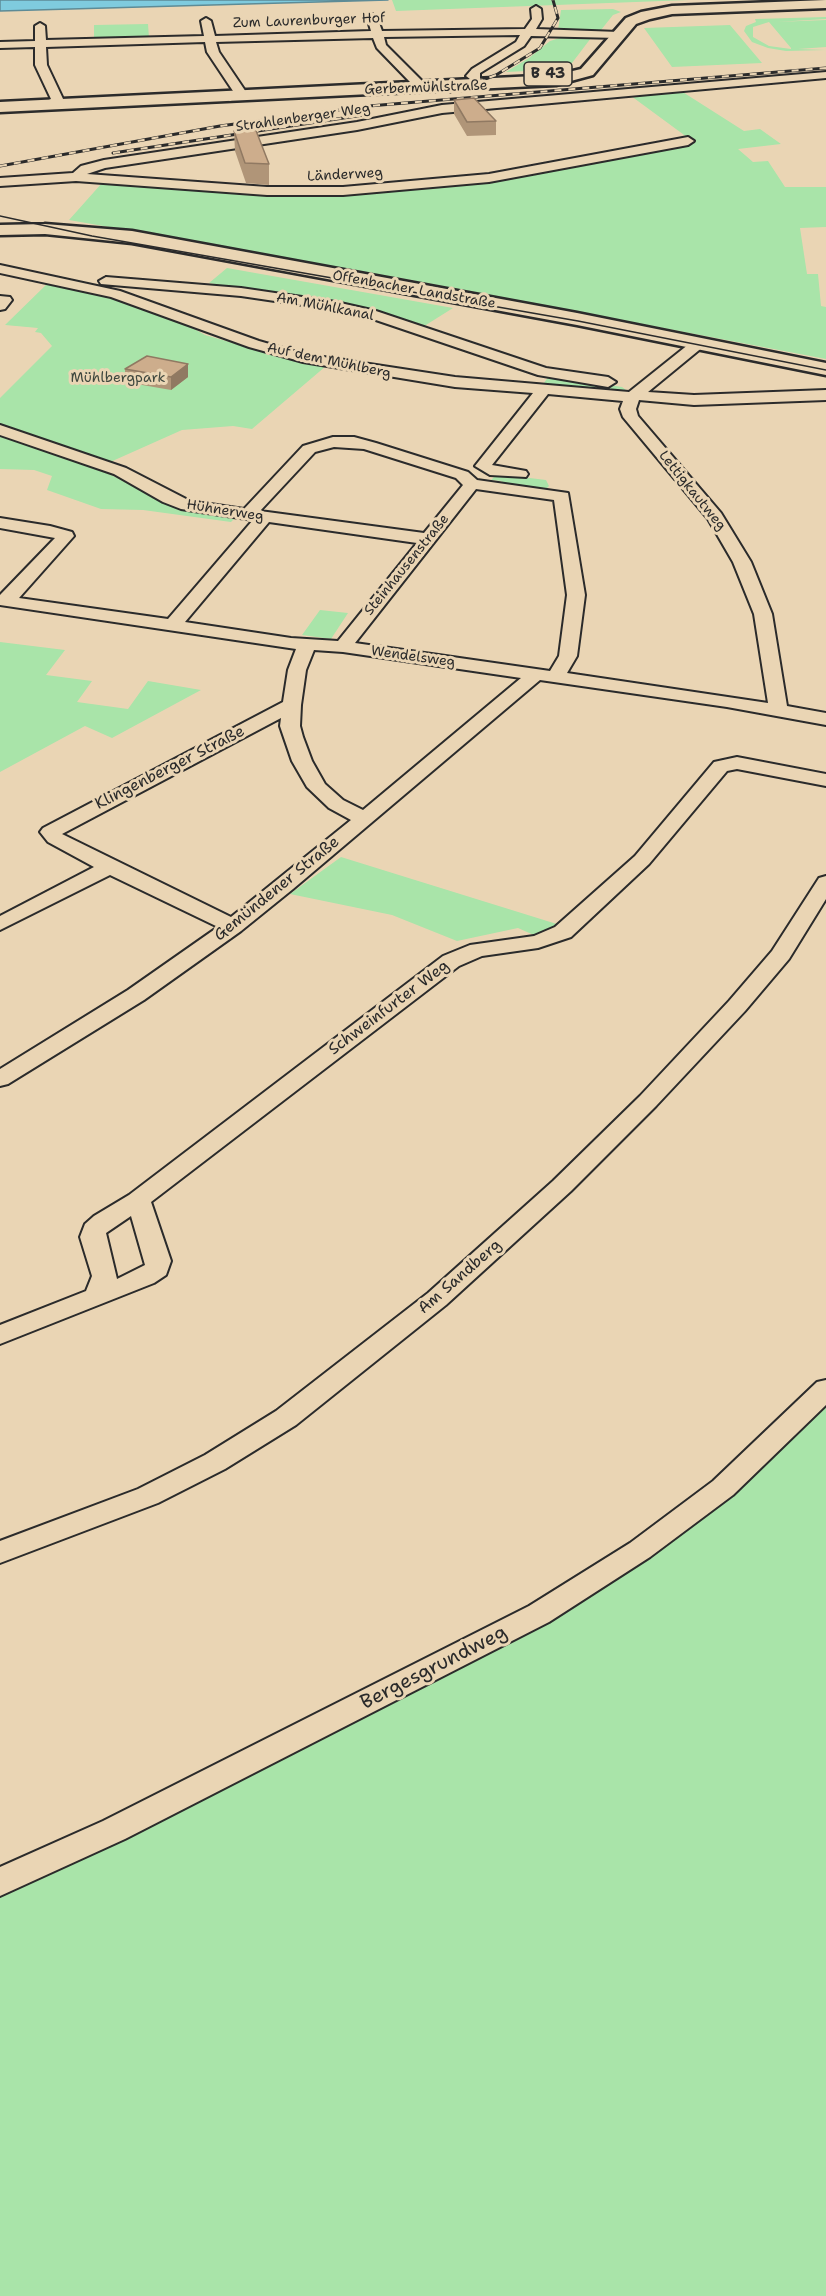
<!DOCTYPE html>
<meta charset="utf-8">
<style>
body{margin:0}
canvas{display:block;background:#ead5b4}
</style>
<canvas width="826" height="2296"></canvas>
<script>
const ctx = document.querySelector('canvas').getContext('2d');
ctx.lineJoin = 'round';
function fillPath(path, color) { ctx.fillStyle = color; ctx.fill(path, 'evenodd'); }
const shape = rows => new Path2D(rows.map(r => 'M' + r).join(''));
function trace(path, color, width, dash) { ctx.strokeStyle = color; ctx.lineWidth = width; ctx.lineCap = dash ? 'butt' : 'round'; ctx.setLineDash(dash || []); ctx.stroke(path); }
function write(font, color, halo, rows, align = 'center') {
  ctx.font = font + ' "Shantell Sans",sans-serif'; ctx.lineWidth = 6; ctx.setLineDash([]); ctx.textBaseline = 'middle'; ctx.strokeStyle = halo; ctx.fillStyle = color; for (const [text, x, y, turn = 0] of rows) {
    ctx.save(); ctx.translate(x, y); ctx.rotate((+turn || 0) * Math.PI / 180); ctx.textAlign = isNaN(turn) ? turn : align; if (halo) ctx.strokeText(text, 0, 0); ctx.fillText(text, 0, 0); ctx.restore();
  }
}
fillPath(shape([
 [392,0,689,0,396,11],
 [613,9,621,12,613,15,601,30,593,33,558,30,561,10],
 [826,17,826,19,776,22,826,20,826,47,798,49,826,50,786,51,768,48,752,42,744,31,746,26,756,22,755,19],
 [769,22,791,48,791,49,769,46,753,37,753,27],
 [148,24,149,38,94,39,94,25],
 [730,25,762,63,672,67,644,28],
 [566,36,591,38,572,63,548,70,506,72,529,58,550,41],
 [678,89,744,131,760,129,781,144,738,149,753,162,768,161,785,187,826,187,826,227,800,228,807,274,818,274,821,306,826,307,826,359,416,281,69,220,102,183,194,187,246,193,333,196,476,184,695,143,627,93],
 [227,268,453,308,418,330,354,310,209,283],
 [49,282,106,295,191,327,205,335,293,360,326,366,252,429,233,426,182,430,108,463,0,426,0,398,52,346,41,333,35,332,38,328,5,325],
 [549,376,622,387,626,390,618,393,541,387],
 [0,434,101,470,183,510,235,518,231,522,143,510,101,509,47,490,52,476,34,470,0,469],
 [497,474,546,480,549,486,544,491,500,484,502,481,491,480],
 [320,610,348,613,331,639,302,635],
 [0,642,65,650,46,675,92,681,77,702,128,709,148,681,201,690,112,738,85,726,0,772],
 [341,857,560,925,536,936,518,928,457,941,392,915,290,894],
 [826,1398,826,2296,0,2296,0,1895,546,1621]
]), '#a9e4a9');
const water = shape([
 [0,0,388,0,0,11,0,0]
]);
fillPath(water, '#7fcbde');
trace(water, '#5d8b96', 1.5);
const street = shape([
 [536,6,541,9,542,19,536,29,619,32,624,35,619,38,531,36,524,46,480,73,480,79,474,82,466,76,472,69,516,42,520,35,384,37,386,45,424,83,406,91,400,88,410,82,377,48,373,38,216,42,219,52,246,92,230,101,224,97,233,91,207,52,205,42,46,47,47,65,64,101,45,109,39,105,51,99,35,65,35,47,0,48,0,42,35,41,35,26,40,23,45,26,46,40,204,36,201,21,206,18,211,21,215,36,371,31,367,17,372,14,377,17,382,31,525,29,532,19,531,9,536,6],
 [826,72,826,78,442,113,357,130,105,168,87,174,267,187,343,187,489,174,688,137,694,141,688,145,489,182,343,195,267,195,76,181,0,186,0,178,73,173,81,166,104,160,357,122,442,105,826,72],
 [0,265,120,291,259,341,304,354,455,377,629,392,694,340,699,339,704,340,706,343,704,346,648,392,694,395,826,390,826,400,694,405,639,400,636,409,638,416,721,513,751,562,772,614,787,706,826,713,826,725,727,707,540,680,293,889,241,931,144,1000,8,1084,0,1086,0,1069,128,990,218,927,110,875,0,930,0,916,94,867,48,842,40,832,43,828,283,702,288,670,296,649,0,605,0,595,55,538,0,528,0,518,50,526,72,532,74,536,19,598,168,619,253,520,181,509,163,502,114,474,0,435,0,425,126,468,190,501,244,509,303,446,333,437,354,437,376,443,468,472,477,480,568,493,585,595,577,656,567,673,768,703,754,614,733,562,708,519,623,417,620,409,623,401,548,394,492,465,526,471,528,474,526,477,490,475,475,466,533,393,455,387,303,362,249,347,111,297,0,273,0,265],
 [334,447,364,449,456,478,463,485,424,533,260,511,315,452,334,447],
 [476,489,554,500,567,595,559,656,550,671,355,643,476,489],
 [269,522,417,543,338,641,291,638,185,622,269,522],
 [314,650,343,652,521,678,363,810,343,800,325,784,312,761,303,737,300,726,301,705,306,670,314,650],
 [281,718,280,726,292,761,307,787,329,808,351,820,231,917,62,834,281,718],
 [106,277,241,288,336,302,376,311,546,368,608,377,616,382,608,387,538,375,367,317,336,310,241,296,101,284,99,281,106,277],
 [0,296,10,297,12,300,5,309,0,310,0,296],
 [737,757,826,774,826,786,737,769,727,771,649,864,571,937,538,948,482,956,459,966,151,1202,171,1261,166,1275,154,1283,0,1344,0,1325,86,1291,92,1276,80,1237,85,1224,94,1216,129,1195,443,956,470,945,534,936,555,927,635,856,714,762,737,757],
 [131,1216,145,1265,117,1279,106,1233,131,1216],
 [826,876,826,899,789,959,745,1011,656,1106,571,1191,446,1305,296,1425,225,1469,158,1503,0,1563,0,1541,138,1489,205,1455,276,1411,428,1293,553,1181,640,1096,729,1001,772,951,819,878,826,876],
 [826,1380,826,1405,733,1495,650,1557,549,1622,125,1839,0,1896,0,1867,103,1821,529,1606,630,1543,713,1481,817,1382,826,1380]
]);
const secondary = shape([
 [45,224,132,231,577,313,826,363,826,375,577,325,132,243,45,234,0,235,0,225,45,224]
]);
const primary = shape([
 [826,0,826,8,672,14,650,19,636,24,593,75,556,85,0,112,0,102,556,75,581,69,626,18,641,12,672,6,826,0]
]);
trace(street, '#2b2b2b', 4);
trace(secondary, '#2b2b2b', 5);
trace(primary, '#2b2b2b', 5);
fillPath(street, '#ead5b4');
fillPath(secondary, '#ead5b4');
fillPath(primary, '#ead5b4');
trace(shape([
 [0,216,92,236,578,321,826,370]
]), '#2b2b2b', 1.5);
const rail = shape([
 [450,92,496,75,540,48,558,18,553,0],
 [113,153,363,115],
 [0,166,220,126,369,106,826,68]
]);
trace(rail, '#2b2b2b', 3);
trace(rail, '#ead5b4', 2, [7]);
fillPath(shape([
 [454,100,496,121,496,135,467,136,454,114],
 [234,131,269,164,269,185,246,183,235,151],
 [188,364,188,377,171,390,125,382,125,369]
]), '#b09578');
fillPath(shape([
 [188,364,188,377,171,390,171,377]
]), '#907962');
const building = shape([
 [474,98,496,121,467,122,454,100,474,98],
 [255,128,269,164,245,163,234,131,255,128],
 [147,356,188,364,171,377,125,369,147,356]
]);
fillPath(building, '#cdad8c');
trace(building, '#907962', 1.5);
write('14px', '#2b2b2b', '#ead5b4', [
 ["Zum Laurenburger Hof",309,21,-2],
 ["Gerbermühlstraße",426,88,-2],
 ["Strahlenberger Weg",303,118,-8],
 ["Länderweg",345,175,-3],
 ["Offenbacher Landstraße",414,290,10],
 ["Am Mühlkanal",325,307,11],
 ["Auf dem Mühlberg",329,361,12],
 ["Lettigkautweg",692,491,51],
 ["Hühnerweg",225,511,9],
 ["Steinhausenstraße",407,565,-51],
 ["Wendelsweg",413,657,8]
]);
write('14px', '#3e473e', '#ead5b4', [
 ["Mühlbergpark",118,378]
]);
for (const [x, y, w] of [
 [548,74,48]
]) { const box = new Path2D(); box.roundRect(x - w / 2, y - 12, w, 24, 4.5); ctx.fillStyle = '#ead5b4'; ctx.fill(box); trace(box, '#2b2b2b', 1.5); }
write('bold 15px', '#2b2b2b', null, [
 ["B 43",548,74]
]);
write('16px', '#2b2b2b', '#ead5b4', [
 ["Klingenberger Straße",170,768,-27],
 ["Gemündener Straße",277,889,-39],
 ["Schweinfurter Weg",389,1008,-37],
 ["Am Sandberg",460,1277,-41]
]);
write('20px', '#2b2b2b', '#ead5b4', [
 ["Bergesgrundweg",434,1668,-27]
]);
</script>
